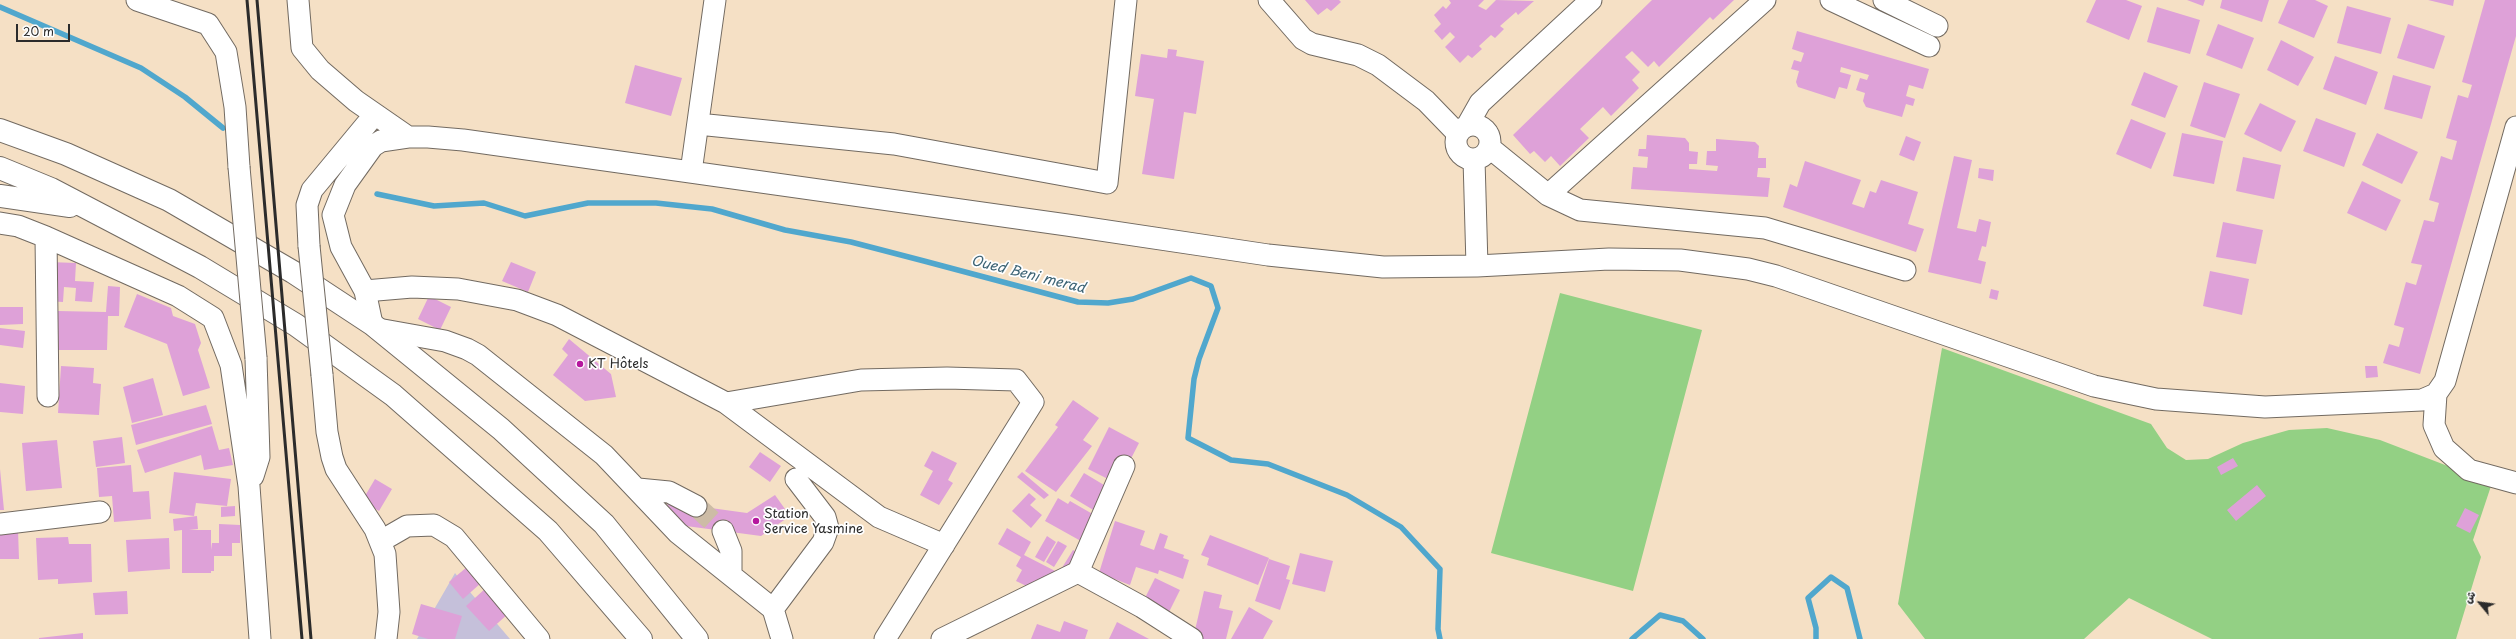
<!DOCTYPE html>
<meta charset="utf-8">
<style>
body{margin:0}
#map{position:relative;width:2516px;height:639px;overflow:hidden;background:#f5e0c5;font-family:"Playpen Sans","Playpen Sans Arabic",sans-serif}
canvas{display:block}
.north{position:absolute;left:2460px;top:583px;width:40px;height:40px;-webkit-text-stroke:3px #fff;paint-order:stroke;rotate:299deg;font-size:11px;font-weight:700;line-height:16px;text-align:center;color:#2b2b2b}
.north::after{content:'';display:block;margin:auto;width:14px;height:18px;background:#2b2b2b;clip-path:polygon(50% 0,100% 100%,50% 72%,0 100%)}
.scale{position:absolute;left:16px;top:24px;width:54px;height:18px;box-sizing:border-box;border:2px solid #2b2b2b;border-top:0;padding-left:5px;font-size:12px;line-height:14px;white-space:nowrap;color:#2b2b2b;-webkit-text-stroke:3px #fff;paint-order:stroke}
</style>
<div id="map">
<canvas width="2516" height="639"></canvas>
<div class="north">ش</div>
<div class="scale">20 m</div>
</div>
<script>
const ctx = document.querySelector('canvas').getContext('2d');
ctx.lineJoin = 'round';
function fillPath(path, color) { ctx.fillStyle = color; ctx.fill(path, 'evenodd'); }
const shape = rows => new Path2D(rows.map(r => 'M' + r).join(''));
function trace(path, color, width, dash) { ctx.strokeStyle = color; ctx.lineWidth = width; ctx.lineCap = dash ? 'butt' : 'round'; ctx.setLineDash(dash || []); ctx.stroke(path); }
function write(font, color, halo, rows, align = 'center') {
  ctx.font = font + ' "Playpen Sans",sans-serif'; ctx.lineWidth = 3.5; ctx.setLineDash([]); ctx.textBaseline = 'middle'; ctx.strokeStyle = halo; ctx.fillStyle = color; for (const [text, x, y, turn = 0] of rows) {
    ctx.save(); ctx.translate(x, y); ctx.rotate((+turn || 0) * Math.PI / 180); ctx.textAlign = isNaN(turn) ? turn : align; if (halo) ctx.strokeText(text, 0, 0); ctx.fillText(text, 0, 0); ctx.restore();
  }
}
fillPath(shape([
 [455,573,470,592,510,639,417,639]
]), '#c5c0da');
fillPath(shape([
 [1560,293,1702,330,1633,591,1491,553],
 [1942,348,2151,424,2167,448,2186,460,2208,459,2243,443,2289,430,2327,428,2380,440,2492,483,2473,540,2481,557,2456,639,2212,639,2129,598,2084,639,1925,639,1898,604]
]), '#93d084');
trace(shape([
 [0,7,141,68,185,97,223,128],
 [377,194,434,206,484,203,525,216,588,203,656,203,712,209,785,230,851,242,924,261,1078,302,1108,303,1133,299,1191,278,1211,286,1218,308,1199,359,1194,379,1188,438,1231,460,1268,464,1347,495,1401,527,1440,569,1438,629,1440,639],
 [1632,639,1660,615,1683,621,1703,639],
 [1816,639,1816,628,1808,598,1831,577,1847,588,1860,639]
]), '#50a7cd', 5.5);
fillPath(shape([
 [1305,0,1339,0,1341,2,1331,11,1327,8,1318,15],
 [1449,0,1484,0,1478,6,1486,10,1496,0,1534,1,1518,15,1516,12,1500,26,1504,29,1495,38,1491,35,1479,46,1482,49,1472,58,1468,55,1460,63,1445,47,1455,37,1450,32,1442,40,1434,31,1441,24,1434,15,1443,6,1446,9,1451,3],
 [1652,0,1734,0,1713,20,1710,17,1659,67,1654,61,1648,67,1632,51,1625,57,1640,72,1632,80,1639,88,1611,116,1603,107,1580,129,1589,138,1560,166,1551,156,1545,162,1534,151,1530,154,1513,135],
 [2096,0,2126,0,2142,6,2129,40,2086,22],
 [2187,0,2205,0,2203,6],
 [2222,0,2269,0,2262,22,2220,8],
 [2288,0,2315,0,2328,6,2314,38,2278,23],
 [2428,0,2454,0,2453,6],
 [2485,0,2516,0,2516,36,2420,374,2383,363,2389,344,2399,347,2404,328,2394,325,2406,282,2416,285,2422,265,2411,263,2424,220,2434,222,2439,203,2429,200,2441,156,2452,160,2457,141,2446,138,2458,95,2468,98,2472,85,2462,82],
 [2347,6,2391,18,2381,54,2337,43],
 [2157,7,2200,20,2190,54,2147,42],
 [2218,24,2254,38,2242,69,2206,55],
 [2408,24,2445,36,2434,69,2397,58],
 [1797,31,1929,69,1923,89,1909,85,1906,96,1915,99,1913,106,1906,104,1902,117,1866,107,1863,101,1865,93,1856,90,1860,78,1867,80,1869,75,1841,67,1840,72,1851,75,1847,89,1839,87,1835,99,1798,87,1796,82,1799,71,1791,69,1794,60,1801,62,1804,53,1792,49],
 [2281,40,2314,57,2298,86,2267,70],
 [1168,49,1177,50,1176,56,1204,61,1196,114,1184,112,1174,179,1142,174,1154,99,1135,96,1141,54,1167,58],
 [2335,56,2378,72,2366,105,2323,89],
 [635,65,682,78,671,116,625,103],
 [2144,72,2178,86,2165,118,2131,105],
 [2393,75,2431,86,2422,119,2384,109],
 [2204,82,2240,94,2225,138,2190,126],
 [2260,103,2296,121,2281,152,2244,134],
 [2316,118,2356,133,2344,167,2303,151],
 [2131,119,2166,133,2151,169,2116,154],
 [2182,133,2223,141,2214,184,2173,176],
 [2377,133,2418,152,2402,184,2362,165],
 [1647,135,1685,138,1689,143,1689,151,1698,152,1697,164,1689,164,1689,169,1717,171,1718,166,1706,165,1707,151,1716,151,1716,139,1755,142,1759,146,1758,158,1766,158,1766,168,1758,168,1757,177,1770,178,1768,197,1631,189,1633,167,1647,168,1648,157,1638,156,1639,149,1646,149],
 [1906,136,1921,142,1914,161,1899,155],
 [1954,156,1972,160,1957,228,1976,232,1979,219,1991,222,1986,247,1982,246,1978,260,1986,262,1981,284,1928,272],
 [2243,157,2281,165,2274,199,2236,191],
 [1805,161,1861,180,1852,204,1864,208,1870,191,1876,193,1881,180,1918,192,1908,224,1924,229,1916,252,1783,207,1790,184,1797,187],
 [1979,168,1994,170,1993,181,1978,178],
 [2362,181,2401,200,2386,231,2347,213],
 [2223,222,2263,230,2256,264,2216,257],
 [49,262,76,263,75,281,94,282,92,302,75,301,76,288,64,287,63,302,47,301],
 [511,262,536,272,528,292,502,281],
 [2210,271,2249,279,2242,315,2203,306],
 [108,286,120,287,119,316,108,316,107,350,57,350,58,311,106,312],
 [1991,289,1999,291,1997,300,1989,298],
 [137,294,171,308,173,316,195,324,201,343,198,350,210,388,183,396,167,344,124,327],
 [429,296,451,307,440,330,418,319],
 [0,307,23,307,23,324,0,325],
 [0,328,25,331,23,348,0,345],
 [569,339,611,374,616,397,585,401,553,375,568,355,562,349],
 [61,366,94,368,93,383,101,384,99,415,58,413],
 [2365,366,2377,366,2378,377,2366,378],
 [153,378,163,415,132,423,123,387],
 [0,383,25,386,23,414,0,412],
 [1073,400,1099,418,1083,440,1092,446,1056,492,1025,471,1058,427,1055,425],
 [206,405,212,424,136,445,131,425],
 [212,426,219,450,229,448,233,465,204,470,201,455,145,473,137,450],
 [1109,427,1139,443,1118,484,1088,469],
 [122,437,125,463,96,467,93,441],
 [57,440,62,488,26,491,22,443],
 [932,451,957,463,948,480,953,483,939,505,920,495,933,471,924,466],
 [760,452,781,466,770,482,749,467],
 [2233,458,2238,466,2221,475,2217,467],
 [131,465,133,492,149,491,151,519,114,522,112,496,99,497,97,468],
 [0,469,4,510,0,510],
 [174,472,231,479,227,506,196,503,194,516,169,513],
 [1022,472,1049,495,1044,499,1017,477],
 [1084,473,1114,491,1100,514,1070,496],
 [375,479,392,489,379,511,362,501],
 [2257,485,2266,496,2236,521,2227,510],
 [1029,493,1036,499,1030,505,1042,515,1031,528,1012,511],
 [775,495,790,516,761,536,686,526,668,509,667,502,747,513],
 [1058,498,1068,504,1070,501,1103,520,1088,545,1045,521],
 [235,506,235,516,221,517,221,507],
 [2465,508,2479,515,2470,533,2456,526],
 [197,516,198,529,189,530,211,530,211,550,212,543,219,543,219,524,240,525,240,543,232,543,232,556,214,556,214,571,211,571,211,573,182,573,182,530,174,531,173,519],
 [1115,521,1145,531,1140,545,1154,550,1160,533,1168,536,1164,548,1184,555,1183,558,1189,560,1183,579,1159,570,1158,574,1136,567,1130,585,1099,573],
 [1007,528,1031,542,1024,555,1059,573,1047,596,1016,581,1022,570,1016,566,1021,557,998,544],
 [18,530,19,559,0,559,0,531],
 [1210,535,1269,558,1258,585,1207,565,1209,558,1201,555],
 [1047,536,1056,542,1044,562,1035,557],
 [68,537,69,544,91,544,92,582,58,584,58,579,38,580,36,538],
 [169,538,170,569,128,572,126,540],
 [1058,541,1067,546,1054,567,1046,562],
 [1073,550,1085,557,1060,571],
 [1300,553,1333,561,1325,592,1292,584],
 [1269,559,1290,566,1286,579,1290,580,1280,610,1255,601],
 [467,567,481,583,463,599,449,582],
 [1155,578,1180,590,1165,620,1140,608],
 [486,588,509,613,489,631,466,606],
 [127,591,128,614,95,615,93,593],
 [1204,591,1222,595,1219,608,1233,611,1226,639,1193,639],
 [421,604,462,616,455,639,428,639,412,634],
 [1249,607,1273,621,1263,639,1231,639],
 [1064,621,1088,630,1085,639,1031,639,1037,624,1060,632],
 [1117,622,1149,639,1109,639],
 [83,633,83,639,39,639,39,638]
]), '#dea1d8');
trace(shape([
 [696,506,723,531]
]), '#cdbca6', 21, [21, 10]);
const minor = shape([
 [137,0,208,24,226,52,235,107,239,167],
 [298,0,302,48,320,70,356,101,408,137],
 [1269,0,1303,39,1312,44,1358,55,1378,65,1426,101,1458,134],
 [1831,0,1929,46],
 [1884,0,1937,26],
 [698,124,894,144,1107,183,1126,0],
 '1456 142a17 17 0 1 1 34 0a17 17 0 1 1-34 0Z',
 [1467,126,1480,103,1591,0],
 [1490,148,1548,195,1580,210,1765,228,1905,270],
 [1474,159,1477,266],
 [691,172,715,0],
 [1548,195,1765,0],
 [0,223,18,226,46,237,178,296,213,318,231,365,249,486,260,639],
 [46,237,48,396],
 [309,246,307,205,312,190,375,114],
 [365,291,412,287,458,289,517,300,557,315,726,403,879,517,944,545],
 [372,324,365,291,341,247,333,215,345,185,373,146,381,141,408,137,428,137,463,140,1067,225,1268,255,1383,267,1477,266,1609,259,1680,260,1748,269,1776,276,2094,386,2156,399,2265,407,2422,400,2436,394,2445,381,2516,127],
 [378,329,445,341,467,349,478,355,604,455,678,533,773,609,782,639],
 [322,375,327,432,332,457,336,469,375,529,385,554,389,612,386,639],
 [2436,394,2434,425,2444,448,2469,470,2516,483],
 [726,403,861,380,947,378,1016,380,1033,402,885,639],
 [253,476,259,457,256,358],
 [638,489,669,492,696,506],
 [0,524,100,512],
 [723,531,731,551,731,575],
 [381,541,407,526,434,525,454,537,539,639],
 [1078,572,1142,607,1192,639],
 [773,609,823,542,828,528,825,517,796,479],
 [942,639,1078,572,1124,466]
]);
const highway = shape([
 [0,130,66,154,169,200,293,272,372,324,501,429,604,524,697,639],
 [0,168,51,189,200,267,296,325,393,395,548,531,641,639],
 [0,196,70,206]
]);
trace(minor, '#726a61', 23);
trace(highway, '#726a61', 24);
trace(minor, '#fff', 21);
trace(highway, '#fff', 22);
trace(shape([
 [247,0,302,639],
 [257,0,311,639]
]), '#2b2b2b', 3);
const minorBridge = shape([
 [239,167,256,358],
 [309,246,322,375]
]);
trace(minorBridge, '#726a61', 23, []);
trace(minorBridge, '#fff', 21);
for (const [x, y, r, color] of [
 [580,364,4,"#b5179e"],
 [756,521,4,"#b5179e"]
]) { const dot = new Path2D(); dot.arc(x, y, r, 0, 2 * Math.PI); ctx.fillStyle = color; ctx.fill(dot); trace(dot, '#fff', 1.5); }
write('13px', '#2b2b2b', '#fff', [
 ["KT Hôtels",588,364],
 ["Station",764,514],
 ["Service Yasmine",764,529]
], 'left');
write('italic 14px', '#3c6374', '#fff', [
 ["Oued Beni merad",1028,275,14]
]);
</script>
